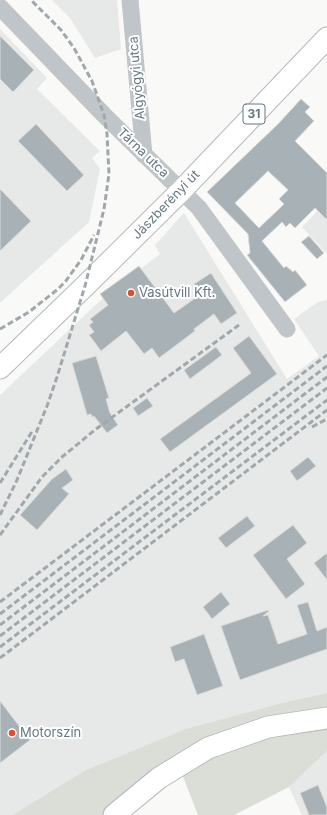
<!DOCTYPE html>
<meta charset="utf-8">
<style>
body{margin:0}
canvas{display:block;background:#f9f9f7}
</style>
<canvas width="327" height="815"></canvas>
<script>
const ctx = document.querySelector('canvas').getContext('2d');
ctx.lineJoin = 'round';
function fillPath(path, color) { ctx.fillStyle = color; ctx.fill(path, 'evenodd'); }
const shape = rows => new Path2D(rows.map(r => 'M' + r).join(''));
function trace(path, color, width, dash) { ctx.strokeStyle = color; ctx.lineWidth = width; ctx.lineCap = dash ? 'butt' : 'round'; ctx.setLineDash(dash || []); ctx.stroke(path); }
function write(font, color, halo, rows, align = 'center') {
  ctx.font = font + ' Inter,sans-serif'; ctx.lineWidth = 4; ctx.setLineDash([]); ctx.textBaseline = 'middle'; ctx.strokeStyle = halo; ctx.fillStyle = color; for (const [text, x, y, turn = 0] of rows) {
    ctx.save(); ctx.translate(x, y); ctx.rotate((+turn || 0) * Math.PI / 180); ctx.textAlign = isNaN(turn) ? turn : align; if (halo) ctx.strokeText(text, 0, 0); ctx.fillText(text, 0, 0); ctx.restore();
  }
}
fillPath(shape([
 [52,0,117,0,121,49,95,58,70,18],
 [0,29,47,78,37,89,100,151,92,158,100,169,89,222,0,303],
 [327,201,327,254,302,227],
 [184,213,287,379,319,356,294,319,318,302,327,300,327,693,290,701,84,771,12,815,0,815,0,395,105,296,160,254,155,245],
 [327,751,327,815,302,815,289,787]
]), '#e7e9e8');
fillPath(shape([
 [327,693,327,751,289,787,234,815,198,815,180,769,123,815,12,815,84,771,186,729,290,701]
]), '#daded6');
const building = shape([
 [0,36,34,70,13,92,0,79,0,36],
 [301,99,310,107,305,112,314,121,295,141,327,173,327,220,315,208,295,228,290,223,286,227,282,222,262,241,284,268,286,266,293,272,295,270,307,285,285,302,247,255,250,253,248,234,207,192,278,124,301,99],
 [268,171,288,190,279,199,284,204,259,228,235,203,268,171],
 [36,124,84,175,67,191,18,141,36,124],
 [0,189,31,221,0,251,0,189],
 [309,236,324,253,317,259,301,242,309,236],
 [139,266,174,313,201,294,194,284,211,273,237,313,221,324,214,314,194,329,195,331,159,358,152,348,144,354,126,331,101,351,89,335,94,332,89,325,93,322,90,319,108,305,100,294,139,266],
 [249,336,277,374,170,452,160,439,251,373,233,348,249,336],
 [216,347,222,355,190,379,184,370,216,347],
 [96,356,109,398,106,399,110,413,118,425,107,433,94,416,92,417,91,414,87,415,72,363,96,356],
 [147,398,153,406,138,416,133,408,147,398],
 [308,457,316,466,297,481,290,471,308,457],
 [66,469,73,480,62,488,69,494,37,530,20,515,52,479,66,469],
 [247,516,255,526,226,548,218,538,247,516],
 [293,525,307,543,287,559,305,584,286,599,253,555,293,525],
 [327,553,327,580,314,563,327,553],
 [221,592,230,604,212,619,203,607,221,592],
 [308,602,317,631,327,627,327,649,240,680,221,626,268,610,269,611,263,616,268,615,278,644,307,634,297,605,308,602],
 [204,634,223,686,197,695,184,659,175,662,170,647,204,634],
 [0,701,30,740,0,763,0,701],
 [318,785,327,807,327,815,309,815,300,793,318,785]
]);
fillPath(building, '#a7b1b6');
trace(building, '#dbdbd9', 1);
const major = shape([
 [0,368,85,286,182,190,327,38],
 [114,815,159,778,208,748,268,727,327,718]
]);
trace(major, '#b4babd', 23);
trace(shape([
 [130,0,144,155],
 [0,7,104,115,199,208,287,329]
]), '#c0c5c9', 17);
trace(major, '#fff', 21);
trace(shape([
 [0,329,29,312,58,289,65,282,81,260,94,235],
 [312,427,327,419],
 [0,483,33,430],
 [0,515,17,480,47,406,57,377,85,286,104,209,109,174,107,134,104,115,92,81,74,48,61,30,31,0],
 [0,535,42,477,62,457,96,429,239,325],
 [0,602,327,355],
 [0,614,327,366],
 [0,625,327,377],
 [0,636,327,388],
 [0,647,327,400],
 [0,658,327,410]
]), '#a0a8ad', 3, [6, 3]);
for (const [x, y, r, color] of [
 [131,293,4,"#de4f32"],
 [12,733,4,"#de4f32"]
]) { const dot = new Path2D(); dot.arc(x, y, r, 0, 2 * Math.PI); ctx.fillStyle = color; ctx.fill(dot); trace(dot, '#fff', 1.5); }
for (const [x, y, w] of [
 [254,114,22]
]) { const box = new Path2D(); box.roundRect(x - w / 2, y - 10, w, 20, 3); ctx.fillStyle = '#fff'; ctx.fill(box); trace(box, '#657781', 1); }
write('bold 12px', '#657781', null, [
 ["31",254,114]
]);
write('13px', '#657781', '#fff', [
 ["Algyógyi utca",137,78,-95],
 ["Tárna utca",143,153,44],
 ["Jászberényi út",166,205,-46]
]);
write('13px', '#657781', '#fff', [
 ["Vasútvill Kft.",139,293],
 ["Motorszín",20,733]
], 'left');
</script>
